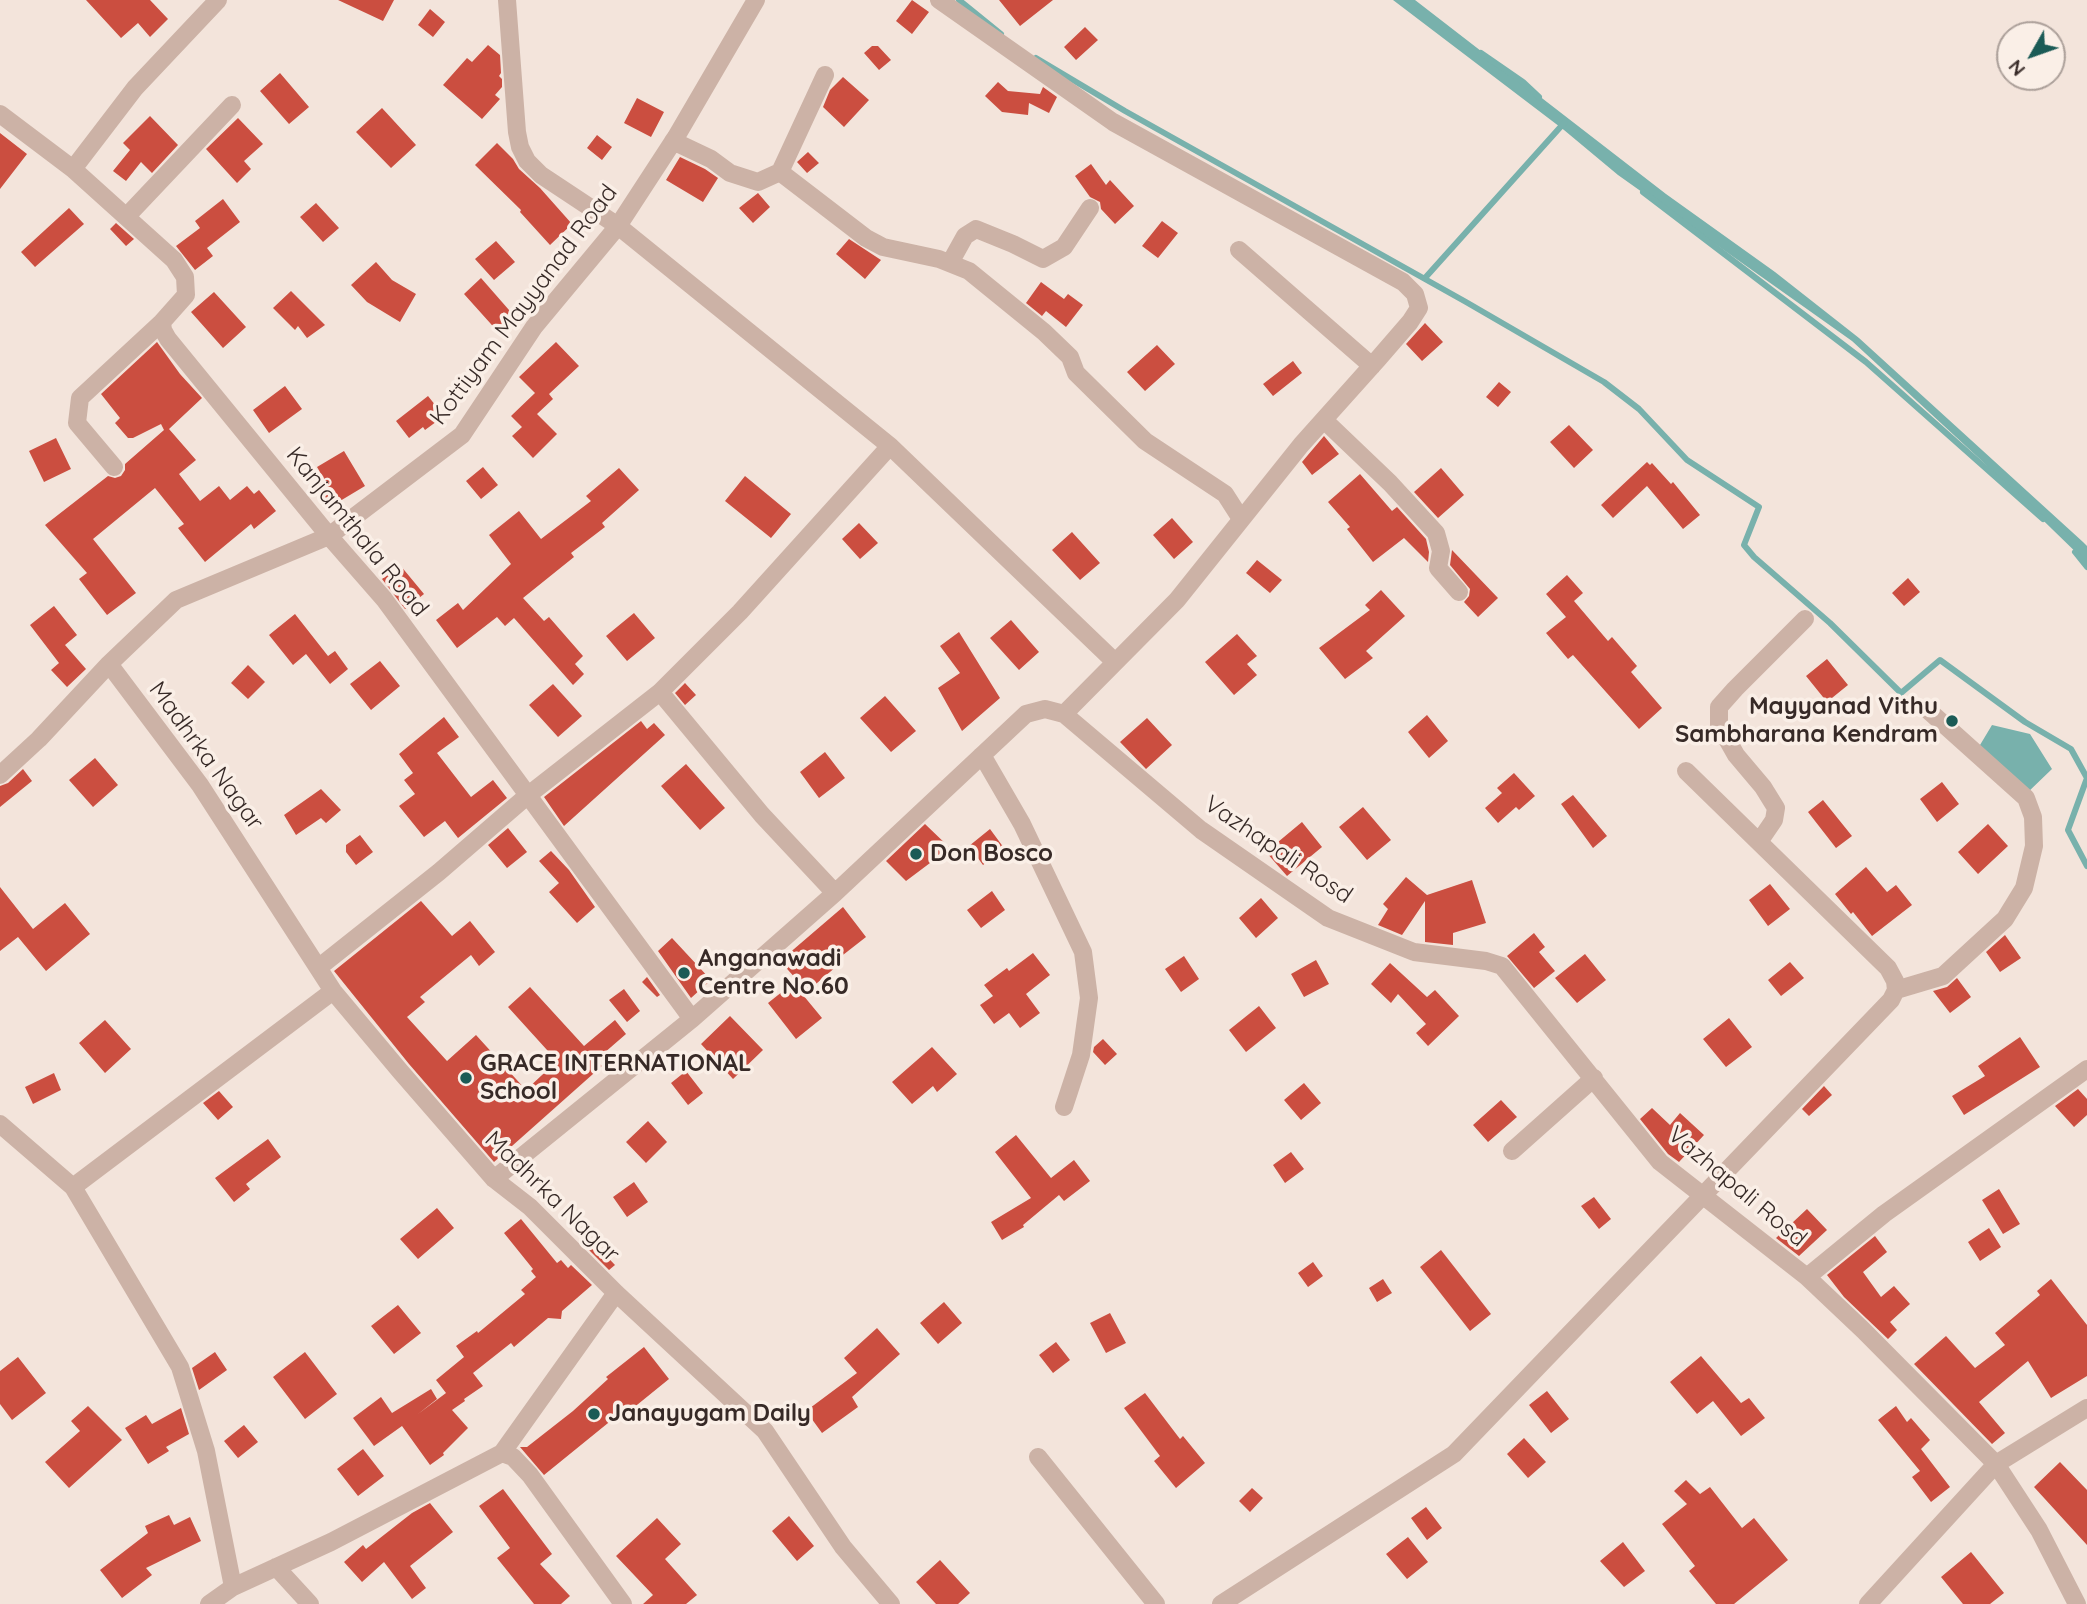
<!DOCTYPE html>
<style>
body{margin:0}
#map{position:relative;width:2087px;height:1604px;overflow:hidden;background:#f3e4db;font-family:Quicksand,sans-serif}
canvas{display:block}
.north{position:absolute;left:1996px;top:21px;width:70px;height:70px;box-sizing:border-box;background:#faefe7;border:2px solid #aca09a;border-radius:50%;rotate:230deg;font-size:19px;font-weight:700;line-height:28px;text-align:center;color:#372a27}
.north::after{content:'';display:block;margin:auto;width:24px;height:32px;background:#1b5b56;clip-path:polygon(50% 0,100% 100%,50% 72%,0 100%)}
</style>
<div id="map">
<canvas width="2087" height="1604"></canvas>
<div class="north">N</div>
</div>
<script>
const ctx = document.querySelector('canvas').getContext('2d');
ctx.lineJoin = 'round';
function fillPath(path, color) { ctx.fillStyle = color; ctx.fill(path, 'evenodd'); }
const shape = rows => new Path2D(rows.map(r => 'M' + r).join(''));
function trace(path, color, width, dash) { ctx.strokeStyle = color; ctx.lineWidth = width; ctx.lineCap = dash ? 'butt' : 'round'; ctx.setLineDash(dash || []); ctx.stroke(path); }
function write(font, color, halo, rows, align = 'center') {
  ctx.font = font + ' Quicksand,sans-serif'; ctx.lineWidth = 7; ctx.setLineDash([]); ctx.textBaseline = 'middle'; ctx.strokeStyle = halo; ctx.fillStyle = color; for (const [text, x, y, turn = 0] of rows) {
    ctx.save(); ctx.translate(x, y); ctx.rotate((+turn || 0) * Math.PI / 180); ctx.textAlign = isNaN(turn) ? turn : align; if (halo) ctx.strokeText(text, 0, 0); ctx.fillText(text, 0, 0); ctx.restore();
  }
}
fillPath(shape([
 [1393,0,1415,0,1666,194,1775,272,1859,338,2083,542,2087,546,2087,563,1982,461,1852,341,1618,175,1564,130],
 [1992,725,2030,734,2052,769,2026,794,1977,750]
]), '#78b1ac');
trace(shape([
 [959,0,1001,34],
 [1481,53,1523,82,1539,97],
 [1036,58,1125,111,1466,302,1604,382,1639,409,1687,460,1759,507,1744,545,1754,557,1830,623,1901,693,1940,660,2025,722,2071,749,2087,778,2068,830,2087,866],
 [1643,192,1866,362,2043,519],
 [1425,278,1564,123],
 [2075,552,2087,567]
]), '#78b1ac', 6);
fillPath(shape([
 [86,0,150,0,168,19,150,37,138,23,121,38],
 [338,0,394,0,383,21],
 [912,0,929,12,912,34,896,21],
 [999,0,1053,0,1020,26],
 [430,9,445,22,433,37,418,25],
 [1085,27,1098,40,1076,60,1064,47],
 [488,45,500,55,501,73,499,76,502,79,502,87,495,95,500,99,482,119,443,85,467,58,472,62],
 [872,46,878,46,891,60,879,70,864,53],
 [280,73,309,107,289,124,260,91],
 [843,77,869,100,844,127,823,107,830,90],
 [998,82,1008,91,1040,94,1043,87,1057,97,1049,113,1029,103,1028,115,1002,112,985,96],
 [637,98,664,112,651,137,624,123],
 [382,108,416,145,391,168,356,132],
 [150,116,178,145,152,173,141,162,126,181,113,171,130,150,123,143],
 [238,118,263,144,244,161,251,169,237,183,206,149],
 [0,133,27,154,0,189],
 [597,135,612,147,602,160,587,148],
 [497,143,513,159,519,169,540,188,572,224,550,245,520,212,521,210,475,165],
 [808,152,819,163,807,173,797,162],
 [680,157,705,169,718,178,703,202,666,180],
 [1091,164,1106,185,1110,180,1134,206,1115,224,1101,209,1100,202,1090,197,1075,176],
 [758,193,770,207,753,223,739,208],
 [223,199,240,222,207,248,213,256,195,270,176,246,200,228,195,221],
 [316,203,339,228,323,242,300,217],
 [69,208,84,224,35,267,21,252],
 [1162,221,1178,233,1158,258,1142,246],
 [116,223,134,239,126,246,110,229],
 [849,239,881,260,865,279,836,254],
 [496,241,515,262,494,280,475,259],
 [376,262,392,280,416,294,400,322,367,302,351,285],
 [481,278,516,318,499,333,464,294],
 [1041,282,1064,299,1068,294,1083,305,1066,327,1046,311,1042,316,1026,303],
 [291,291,325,325,307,338,298,326,295,330,273,308],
 [214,292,246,327,223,348,191,312],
 [1425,323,1443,342,1422,361,1406,344],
 [157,342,180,374,202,398,169,429,196,460,179,474,200,501,219,486,230,500,247,486,254,494,259,490,276,511,254,529,251,524,205,562,178,528,184,524,155,488,93,539,136,593,107,615,79,579,87,573,45,525,108,476,115,478,121,476,125,470,125,464,164,430,161,424,133,438,128,438,115,423,120,418,101,394],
 [556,342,579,366,549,394,553,399,537,414,557,434,533,458,512,436,522,427,511,416,535,393,519,377],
 [1157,345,1175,364,1145,391,1127,372],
 [1293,361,1302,373,1273,396,1263,384],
 [1499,382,1511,392,1498,407,1486,397],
 [285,386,302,409,269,433,253,410],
 [428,396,444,416,425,430,423,427,409,438,396,421],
 [1569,425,1593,450,1574,468,1550,442],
 [1324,436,1339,454,1312,475,1302,462],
 [56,438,71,469,44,482,29,451],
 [344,451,365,486,330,507,319,489,327,484,317,467],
 [1647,462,1650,465,1652,463,1671,484,1673,482,1700,515,1683,529,1647,486,1613,518,1601,505],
 [483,467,498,485,481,499,466,481],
 [619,468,639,490,602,523,605,527,571,553,574,557,523,598,544,621,549,617,583,656,575,664,584,674,573,685,514,618,505,626,497,617,457,648,436,620,458,603,463,610,511,564,489,535,519,511,541,539,591,501,586,496],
 [1441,468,1464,495,1438,518,1414,492],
 [1360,474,1392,511,1397,507,1426,539,1429,552,1428,562,1404,538,1373,562,1347,529,1350,527,1328,502],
 [745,476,791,514,771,538,725,501],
 [1172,518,1193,542,1174,559,1153,535],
 [859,523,878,543,860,559,842,539],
 [1072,532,1100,563,1080,580,1052,550],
 [1452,550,1498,598,1478,617,1464,602,1469,596,1470,589,1450,565],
 [1257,560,1282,580,1270,593,1246,573],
 [400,565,424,594,405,609,382,579],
 [1567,575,1583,593,1574,601,1608,641,1612,637,1637,666,1631,672,1662,708,1639,729,1573,655,1568,659,1546,633,1566,617,1546,594],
 [1908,578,1920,592,1904,606,1892,593],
 [1381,590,1405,616,1366,651,1373,658,1345,679,1319,648,1370,610,1365,605],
 [54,606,77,635,65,645,86,669,67,687,51,670,59,663,30,625],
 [634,613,655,638,627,661,606,636],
 [295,614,328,656,335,651,348,669,330,684,306,654,293,665,269,635],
 [1011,620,1039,652,1019,670,990,638],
 [959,632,1000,698,962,731,938,688,960,673,940,646],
 [1237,634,1257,656,1247,664,1257,675,1234,695,1205,662],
 [1827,659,1848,685,1827,702,1806,676],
 [380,661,400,686,371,710,350,684],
 [248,665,265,682,248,699,231,683],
 [685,683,696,695,685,705,675,693],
 [553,684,582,716,558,737,529,705],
 [885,696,916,731,891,752,860,718],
 [1427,715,1448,741,1429,758,1408,732],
 [444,717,459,737,437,753,471,797,493,780,507,798,458,838,445,821,424,837,399,806,415,794,404,780,413,773,399,754],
 [1147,718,1172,745,1146,769,1120,742],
 [641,721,647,729,654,723,665,735,564,826,544,797],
 [825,752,845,778,819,798,800,772],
 [95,758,118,785,93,807,69,780],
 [686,764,725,808,700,830,661,786],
 [23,769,32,781,0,807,0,786,8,783],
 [1514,773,1535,796,1519,810,1516,807,1498,823,1485,808,1502,793,1497,788],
 [1942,782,1959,804,1937,822,1920,799],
 [321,789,341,810,326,823,321,818,296,835,284,815],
 [1573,795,1607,836,1593,848,1561,804],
 [1823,800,1852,836,1836,848,1808,812],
 [1363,807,1391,840,1367,860,1339,827],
 [1302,822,1322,847,1287,876,1266,852],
 [925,824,950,848,906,881,886,861],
 [1988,824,2008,846,1978,874,1958,852],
 [508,828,527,852,507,868,488,845],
 [990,829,1004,848,983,865,969,846],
 [360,835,373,852,356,865,346,852,346,845],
 [551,851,569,870,595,907,577,923,549,892,559,883,539,861],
 [1866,867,1887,892,1896,885,1912,905,1872,936,1853,912,1851,914,1835,894],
 [1406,877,1427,895,1472,880,1486,923,1453,933,1453,945,1425,942,1425,901,1402,935,1378,925,1388,909,1383,904],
 [1770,884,1790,909,1768,926,1749,900],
 [0,887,33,929,65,903,90,934,46,971,18,937,0,951],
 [992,891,1005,910,981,928,967,910],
 [1261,898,1278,918,1256,938,1239,918],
 [421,901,452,936,470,921,495,952,479,966,471,955,420,997,425,1002,407,1017,447,1061,476,1035,526,1090,557,1061,508,1007,530,987,584,1046,615,1020,626,1034,596,1060,602,1066,494,1162,409,1064,334,971],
 [843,907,866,937,834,962,837,966,803,995,822,1018,796,1039,768,1003,797,980,780,961],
 [1534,933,1545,947,1539,952,1555,971,1534,988,1507,956],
 [2005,935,2021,958,2000,972,1986,952],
 [672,938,711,980,691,998,658,951],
 [1033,953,1050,975,1026,994,1040,1013,1020,1028,1009,1013,994,1024,980,1005,993,996,984,985,1007,968,1009,971],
 [1585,954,1606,980,1577,1003,1555,978],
 [1184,956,1199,979,1181,992,1165,969],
 [1316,960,1329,984,1304,997,1291,974],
 [1790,962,1804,978,1781,996,1768,980],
 [1390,963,1427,997,1435,990,1459,1016,1428,1046,1416,1033,1426,1024,1398,994,1391,1003,1371,984],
 [647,977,660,995,657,997,642,982],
 [1957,978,1971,997,1950,1013,1933,991,1947,987],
 [624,989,640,1011,627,1022,609,1000],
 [1259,1006,1276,1028,1246,1052,1229,1030],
 [730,1016,763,1050,733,1079,701,1044],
 [1729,1018,1752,1047,1726,1067,1703,1039],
 [105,1020,131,1049,105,1073,79,1043],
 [2020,1037,2040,1067,1964,1115,1952,1096,1985,1076,1978,1066],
 [1103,1039,1117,1054,1105,1065,1093,1052,1094,1047],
 [932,1047,957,1074,937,1092,933,1086,912,1104,892,1082],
 [686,1071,703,1093,688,1105,671,1083],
 [54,1073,61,1090,33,1104,25,1087],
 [1304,1083,1321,1103,1301,1120,1284,1100],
 [1824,1086,1832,1095,1809,1116,1802,1109],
 [2078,1089,2087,1099,2087,1115,2074,1127,2055,1106],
 [219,1091,233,1107,218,1120,203,1103],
 [1501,1100,1517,1117,1488,1142,1473,1125],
 [1652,1108,1670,1125,1680,1113,1704,1135,1679,1162,1668,1154,1640,1119],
 [648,1121,667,1142,646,1163,626,1142],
 [1016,1135,1051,1178,1074,1160,1090,1181,1064,1201,1059,1195,1023,1225,1024,1227,1002,1240,991,1222,1031,1198,995,1152],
 [268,1139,281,1157,246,1184,250,1189,234,1202,215,1178],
 [1291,1152,1304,1169,1285,1183,1273,1165],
 [634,1182,648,1202,627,1217,613,1197],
 [1999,1189,2020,1224,2003,1234,1982,1200],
 [1594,1197,1611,1219,1599,1229,1581,1206],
 [437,1208,454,1228,418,1259,400,1239],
 [1807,1209,1827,1230,1799,1256,1776,1238],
 [521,1219,557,1263,561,1260,568,1268,571,1265,592,1285,562,1311,561,1319,548,1318,514,1347,511,1343,473,1373,483,1386,464,1399,465,1401,452,1410,468,1428,443,1453,444,1455,430,1465,402,1426,374,1446,353,1418,381,1397,392,1413,431,1389,437,1399,418,1414,446,1393,436,1380,464,1357,456,1346,477,1331,478,1333,525,1294,521,1290,536,1277,531,1271,533,1269,504,1233],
 [1989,1228,2001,1247,1980,1261,1968,1242],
 [1875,1236,1887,1252,1863,1272,1881,1297,1894,1286,1910,1304,1890,1322,1897,1330,1888,1339,1844,1297,1827,1275],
 [594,1243,615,1265,609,1270,588,1249],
 [1441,1250,1491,1314,1470,1331,1420,1267],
 [1313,1262,1323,1276,1308,1287,1298,1273],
 [1383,1279,1392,1293,1377,1302,1369,1288],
 [2051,1279,2087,1325,2087,1376,2051,1398,2028,1361,1979,1402,2005,1433,1992,1444,1914,1364,1946,1336,1975,1368,2005,1345,1995,1333,2040,1295,2037,1291],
 [944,1302,962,1323,938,1344,920,1323],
 [398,1305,421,1333,394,1354,371,1326],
 [1110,1313,1126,1343,1106,1353,1090,1323],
 [877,1328,900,1354,852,1397,858,1407,822,1433,806,1411,857,1373,844,1358],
 [1056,1342,1070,1360,1053,1373,1039,1355],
 [644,1347,669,1379,632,1409,629,1406,544,1475,520,1447,527,1447,573,1411,608,1379,606,1377],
 [215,1352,227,1370,199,1390,192,1368],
 [305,1352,337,1394,305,1419,273,1377],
 [1701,1356,1741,1403,1749,1398,1765,1418,1741,1436,1713,1401,1697,1414,1670,1382],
 [18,1357,46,1393,12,1420,0,1404,0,1371],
 [1547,1391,1569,1419,1551,1433,1529,1405],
 [1145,1393,1180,1439,1183,1436,1205,1463,1176,1488,1154,1461,1160,1456,1124,1408],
 [88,1406,122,1440,69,1488,45,1462,80,1431,71,1421],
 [1896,1406,1907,1422,1911,1418,1930,1440,1921,1449,1950,1487,1931,1502,1912,1477,1920,1471,1878,1420],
 [181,1408,189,1434,166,1447,169,1451,148,1464,125,1428,146,1415,152,1424],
 [244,1425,258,1442,238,1458,224,1441],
 [1524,1438,1546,1462,1528,1478,1507,1454],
 [363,1449,384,1476,358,1496,337,1469],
 [2060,1462,2087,1490,2087,1545,2034,1487],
 [1686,1480,1700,1494,1710,1487,1742,1528,1754,1518,1788,1560,1734,1604,1716,1604,1689,1571,1695,1566,1662,1524,1687,1504,1674,1491],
 [1252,1488,1263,1498,1250,1512,1239,1501],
 [503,1489,552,1554,540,1564,570,1596,561,1604,534,1604,497,1558,510,1548,479,1506],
 [430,1503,453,1532,410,1566,426,1588,412,1599,384,1562,362,1582,344,1562,363,1545,366,1549,412,1513],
 [1426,1507,1442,1528,1427,1540,1411,1518],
 [169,1515,174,1525,190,1517,201,1541,146,1568,152,1575,122,1598,100,1570,148,1533,145,1526],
 [789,1516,814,1546,797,1561,772,1531],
 [657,1518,681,1544,665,1559,697,1595,686,1604,643,1604,653,1595,616,1556],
 [1408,1537,1428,1562,1407,1579,1386,1554],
 [1623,1542,1645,1571,1624,1587,1600,1561],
 [1971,1552,2004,1593,1990,1604,1963,1604,1941,1577],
 [940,1560,970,1593,958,1604,936,1604,916,1582]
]), '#cb4e40');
trace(shape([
 [507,0,517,132,520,147,527,161,541,175,618,226,890,446,1115,662],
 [939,0,1113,122,1403,282,1415,294,1419,308,1410,322,1378,359,1301,445,1177,600,1064,714],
 [0,114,73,169,174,260,185,277,186,295,162,322,163,330,168,339,329,536,384,599,692,1019],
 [673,141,711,159,730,173,758,182,780,172,866,238,883,247,939,259,969,271,1044,332,1070,357,1076,373,1145,441,1225,494,1241,519],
 [73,169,135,88,218,0],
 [780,172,825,75],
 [126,217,232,105],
 [1239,250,1372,366],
 [950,263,965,236,976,229,1013,244,1043,259,1064,247,1090,208],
 [1324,420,1390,483,1436,533,1441,551,1438,568,1459,592],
 [114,467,77,423,80,398,162,322],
 [109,664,200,785,333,991,400,1071,494,1179,530,1207,616,1293,765,1431,843,1547,891,1604],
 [660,692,762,815,835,893],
 [982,755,1022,824,1083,952,1089,998,1081,1055,1064,1107],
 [0,775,39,739,109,664,176,600,329,536,462,435,534,327,618,226,676,137,756,0],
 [1759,842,1774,820,1776,808,1763,787,1736,755,1719,725,1719,707,1735,689,1805,619],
 [318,968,439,872,527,796,660,692,740,612,890,446],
 [1896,990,1943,976,2005,919,2024,888,2034,846,2033,817,2026,798,1929,711],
 [0,1124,73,1187,180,1367,206,1451,233,1587],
 [1512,1151,1594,1078],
 [494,1179,692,1019,835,893,1026,714,1045,709,1064,714,1201,830,1328,918,1414,952,1486,961,1502,966,1660,1162,1807,1277,1863,1330,1996,1464,2039,1530,2077,1604],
 [73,1187,333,991],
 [1807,1277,1884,1214,2087,1069],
 [502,1453,616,1293],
 [1038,1457,1156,1604],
 [276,1567,310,1604],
 [209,1604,233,1587,331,1542,502,1453,513,1457,530,1475,623,1604],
 [1221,1604,1454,1454,1891,1000,1896,990,1895,981,1888,968,1686,771],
 [1868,1604,1996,1464,2087,1408]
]), '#ccb2a6', 18);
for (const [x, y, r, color] of [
 [1952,721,7,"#1b5b56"],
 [916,854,7,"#1b5b56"],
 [684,973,7,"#1b5b56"],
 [466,1078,7,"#1b5b56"],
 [594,1414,7,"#1b5b56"]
]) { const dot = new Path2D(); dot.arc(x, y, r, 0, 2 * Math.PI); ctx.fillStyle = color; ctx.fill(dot); trace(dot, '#faefe7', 2.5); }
write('24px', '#372a27', '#faefe7', [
 ["Kottiyam Mayyanad Road",524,305,-53],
 ["Kanjamthala Road",357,532,51],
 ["Madhrka Nagar",206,756,54],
 ["Vazhapali Rosd",1278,850,34],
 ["Vazhapali Rosd",1737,1187,40],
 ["Madhrka Nagar",552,1197,44]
]);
write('bold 24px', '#372a27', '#faefe7', [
 ["Mayyanad Vithu",1938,707,"right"],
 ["Sambharana Kendram",1938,735,"right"],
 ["Don Bosco",930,854],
 ["Anganawadi",698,959],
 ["Centre No.60",698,987],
 ["GRACE INTERNATIONAL",480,1064],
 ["School",480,1092],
 ["Janayugam Daily",608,1414]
], 'left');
</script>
